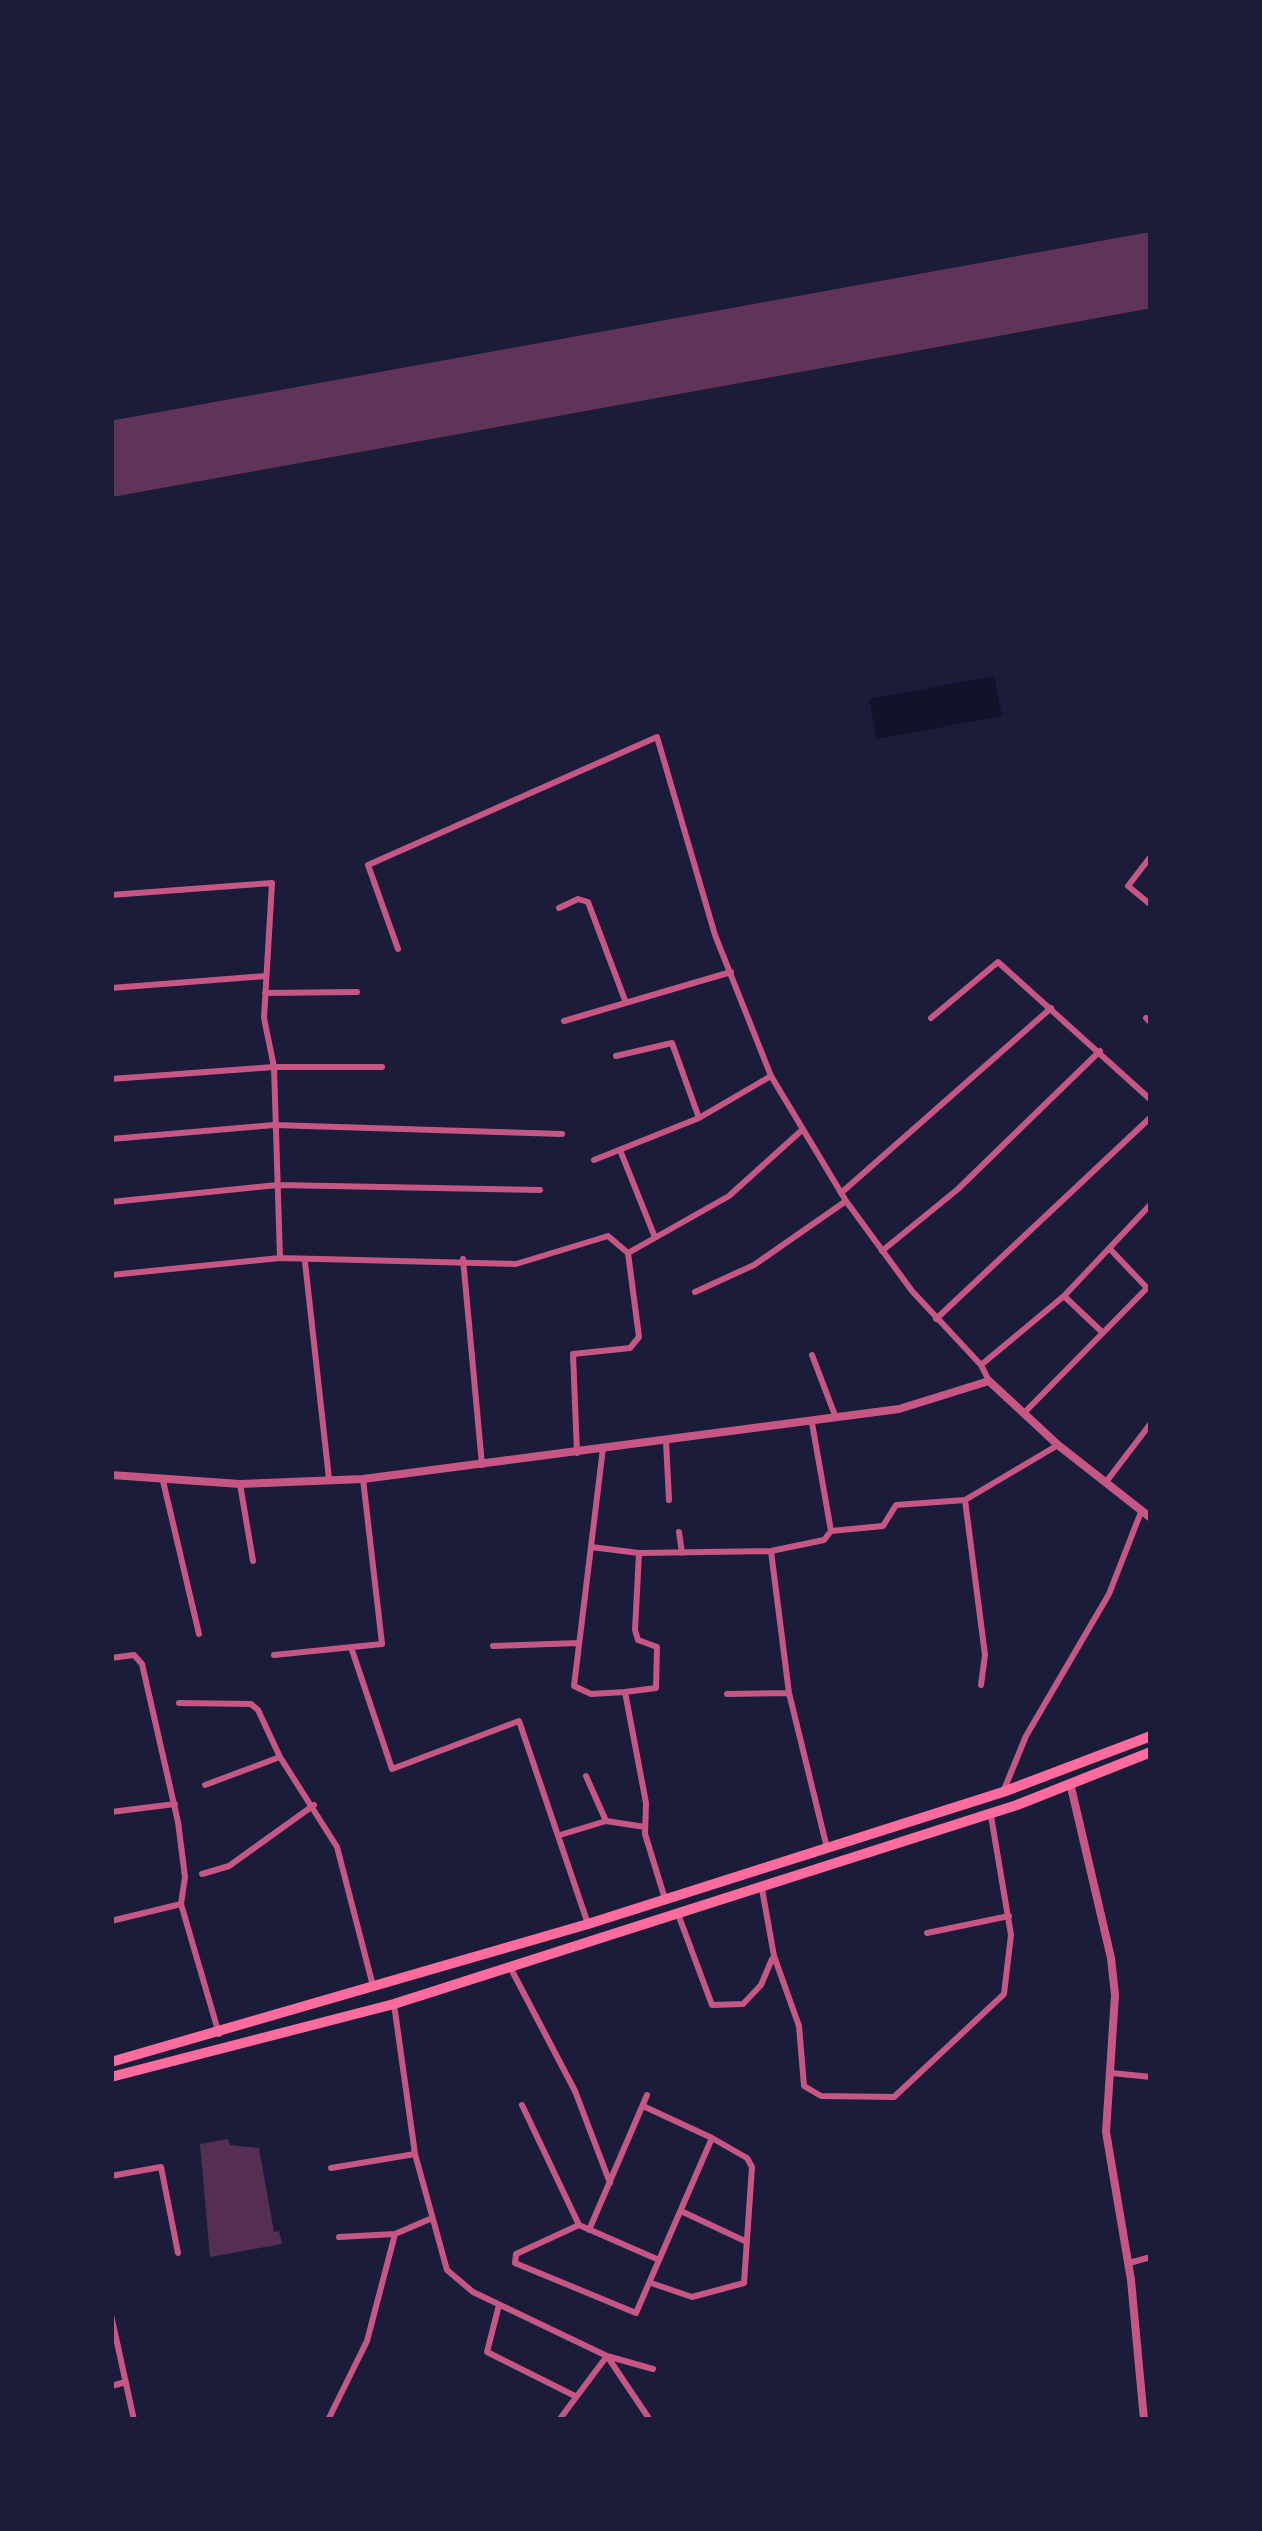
<!DOCTYPE html>
<style>
body{margin:0}
#map{position:relative;width:1262px;height:2531px;overflow:hidden;background:#1b1b3a;font-family:"PT Sans",sans-serif}
canvas{display:block}
.frame{position:absolute;inset:0;border:114px solid #1b1b3a;pointer-events:none}
</style>
<div id="map">
<canvas width="1262" height="2531"></canvas>
<div class="frame"></div>
</div>
<script>
const ctx = document.querySelector('canvas').getContext('2d');
ctx.lineJoin = 'round';
function fillPath(path, color) { ctx.fillStyle = color; ctx.fill(path, 'evenodd'); }
const shape = rows => new Path2D(rows.map(r => 'M' + r).join(''));
function trace(path, color, width, dash) { ctx.strokeStyle = color; ctx.lineWidth = width; ctx.lineCap = dash ? 'butt' : 'round'; ctx.setLineDash(dash || []); ctx.stroke(path); }
fillPath(shape([
 [994,676,1002,716,877,739,869,699]
]), '#12122b');
trace(shape([
 [111,459,1151,270]
]), '#603358', 75);
fillPath(shape([
 [228,2139,230,2145,259,2148,274,2232,279,2231,282,2244,210,2257,200,2144]
]), '#542f53');
trace(shape([
 [1151,856,1128,886,1151,905],
 [111,895,272,883,264,1018,274,1067,280,1258],
 [559,908,578,899,588,902,626,1003],
 [398,949,368,865,657,737,715,935,771,1076,846,1201,912,1291,981,1365,989,1381],
 [111,988,266,976],
 [265,993,357,992],
 [931,1018,998,962,1151,1100],
 [1146,1018,1151,1023],
 [564,1021,731,972],
 [616,1056,672,1043,699,1118],
 [111,1079,274,1067,382,1067],
 [111,1139,274,1125,562,1134],
 [620,1150,654,1235],
 [594,1160,699,1118,771,1076],
 [841,1193,1051,1008],
 [111,1202,277,1185,540,1190],
 [882,1251,958,1189,1100,1051],
 [628,1253,729,1196,802,1130],
 [463,1259,482,1465],
 [305,1262,329,1479],
 [111,1275,280,1258,516,1264,608,1236,628,1253,639,1337,630,1348,573,1354,577,1453],
 [695,1292,754,1265,846,1201],
 [1064,1296,1103,1333],
 [936,1319,1151,1117],
 [812,1355,836,1418],
 [981,1365,1064,1296,1151,1204],
 [1024,1413,1147,1288,1110,1249],
 [812,1423,831,1531,883,1526,896,1505,965,1500],
 [666,1441,669,1500],
 [603,1448,574,1686,591,1694,625,1692,646,1803,645,1834,665,1899],
 [163,1481,199,1634],
 [1106,1482,1151,1423],
 [240,1484,253,1561],
 [679,1532,682,1553],
 [591,1547,639,1553,771,1551,824,1540,831,1531],
 [771,1551,789,1693,827,1848],
 [493,1646,579,1643],
 [352,1650,392,1769,519,1721,588,1924],
 [274,1655,382,1644,363,1479],
 [111,1658,134,1655,142,1664,178,1822,185,1877,181,1904,219,2034],
 [981,1685,985,1655,965,1500,1058,1445],
 [625,1692,656,1688,657,1647,638,1640,635,1630,639,1553],
 [727,1694,789,1693],
 [179,1703,251,1704,258,1710,280,1757,337,1847,373,1986],
 [586,1776,606,1821,645,1827],
 [205,1785,280,1757],
 [1003,1792,1026,1736,1109,1594,1141,1512],
 [111,1812,175,1804],
 [560,1835,606,1821],
 [202,1874,229,1866,314,1805],
 [762,1889,774,1956,799,2026,804,2086,821,2096,894,2097,1004,1994,1011,1935,991,1816],
 [678,1914,712,2005,743,2004,761,1985,772,1959],
 [111,1921,181,1904],
 [927,1933,1009,1916],
 [510,1967,575,2091,610,2183],
 [394,2004,415,2154,447,2270,473,2292,607,2356,650,2420],
 [1111,2073,1151,2077],
 [522,2105,579,2225,659,2260],
 [643,2106,712,2138,747,2158,752,2167,744,2283,692,2297,654,2284],
 [331,2168,415,2154],
 [111,2176,161,2167,178,2253],
 [683,2212,747,2242],
 [579,2225,516,2254,515,2263,636,2313,712,2138],
 [589,2230,647,2095],
 [339,2237,395,2234],
 [1129,2263,1151,2257],
 [499,2305,487,2352,573,2395],
 [111,2315,134,2420],
 [111,2386,126,2382],
 [140,2420,169,2420],
 [328,2420,367,2341,395,2234,430,2219],
 [559,2420,607,2356,653,2369]
]), '#c65784', 6);
trace(shape([
 [111,1475,240,1484,363,1479,899,1409,989,1381,1058,1445,1151,1518],
 [1071,1787,1111,1958,1115,1995,1106,2132,1131,2280,1144,2420]
]), '#c65784', 8);
trace(shape([
 [111,2062,588,1924,1003,1792,1151,1736],
 [111,2077,394,2004,1017,1805,1151,1752]
]), '#ff6b9d', 10);
</script>
